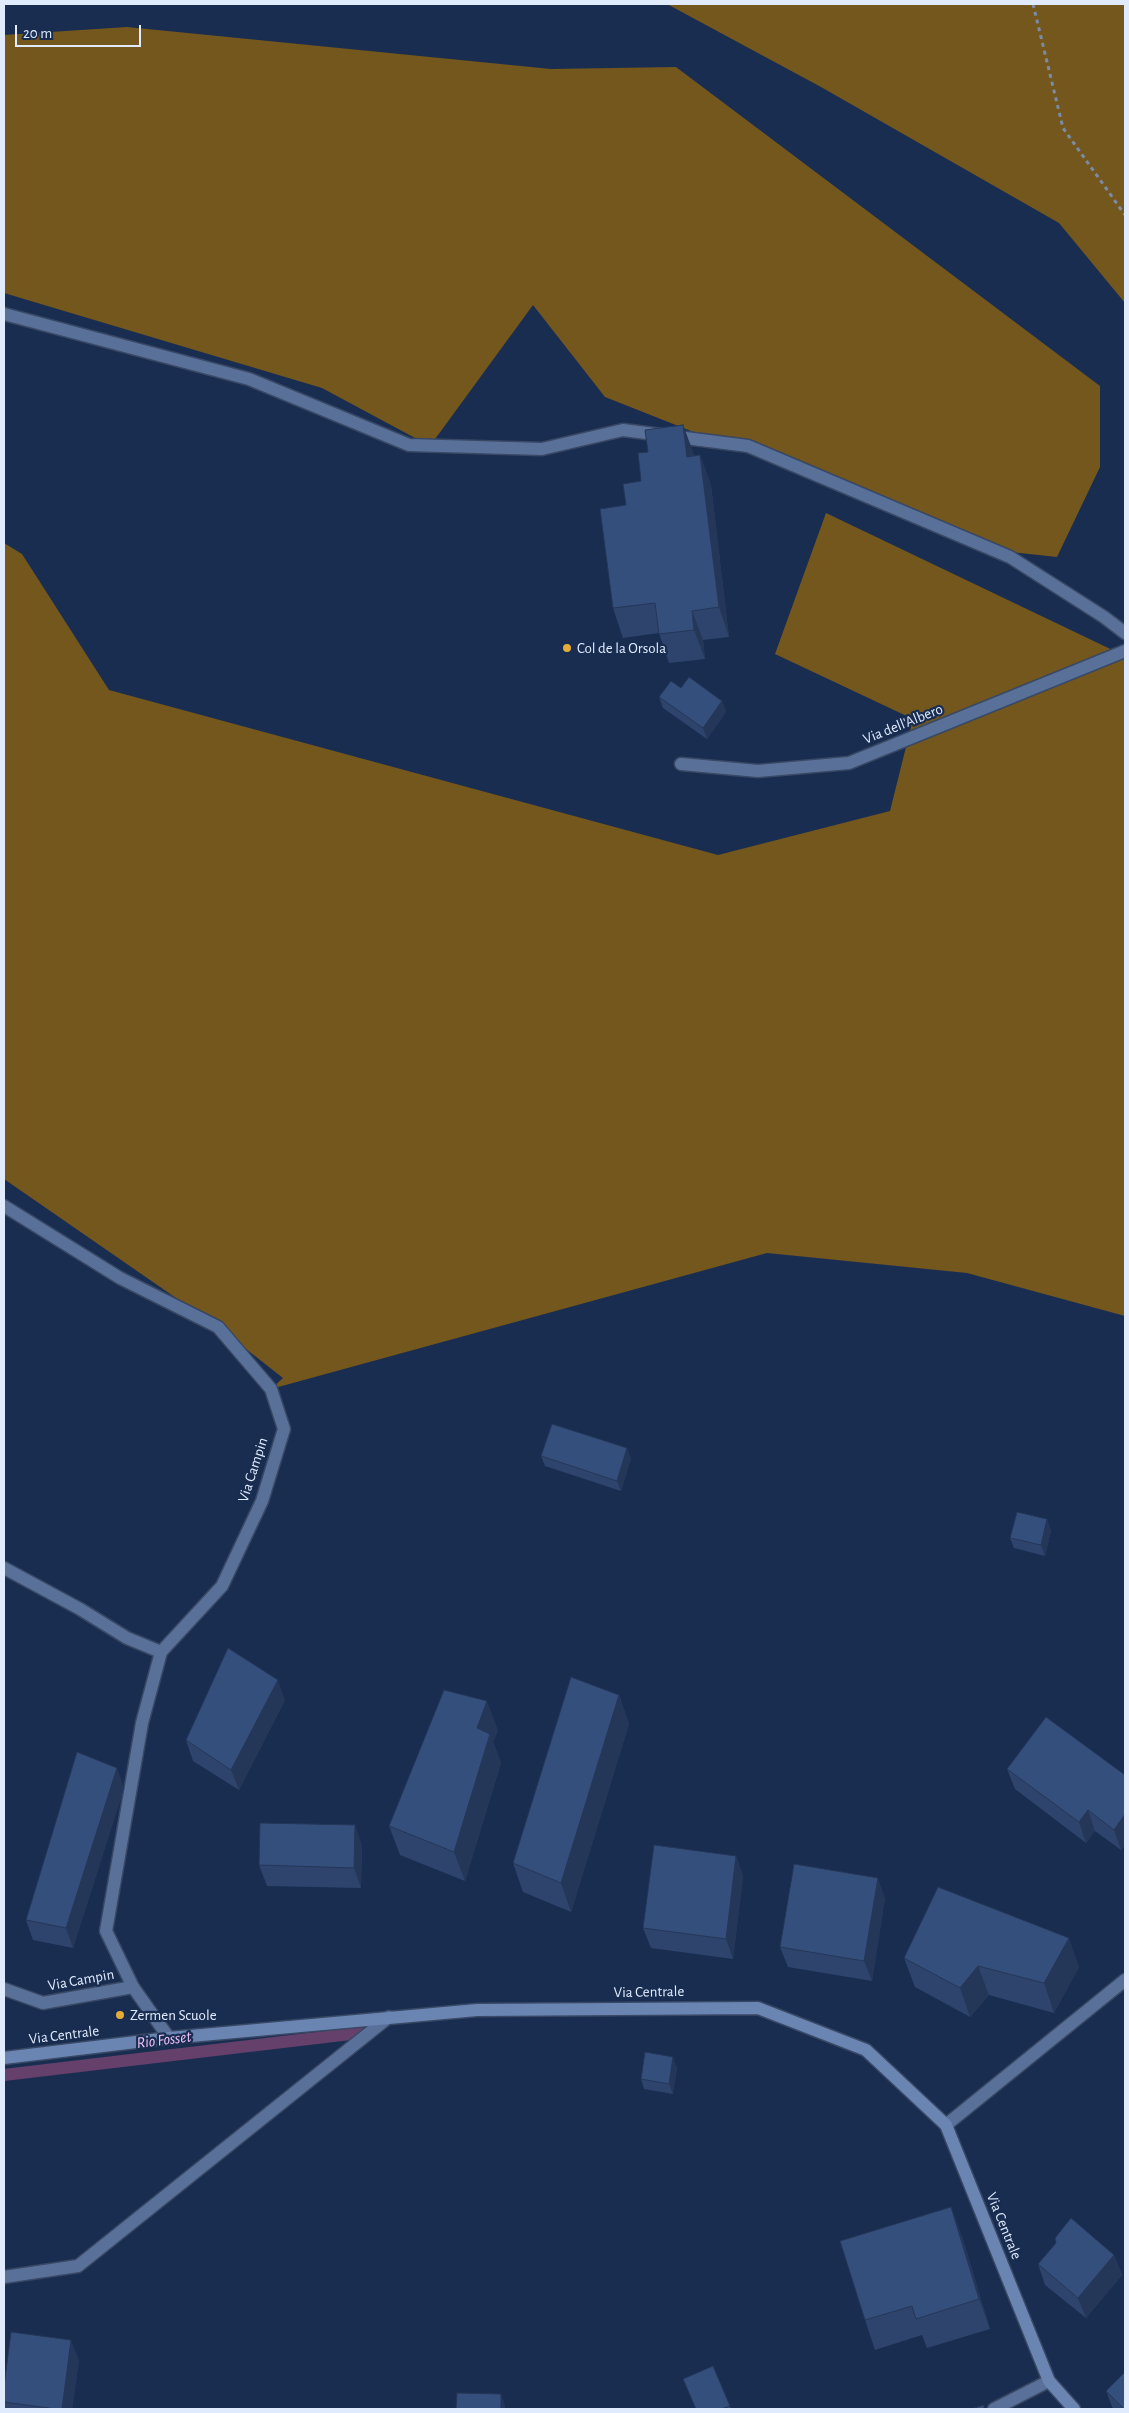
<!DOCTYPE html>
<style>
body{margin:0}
#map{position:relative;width:1129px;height:2413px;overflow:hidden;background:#192d51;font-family:"Alegreya Sans",sans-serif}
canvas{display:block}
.frame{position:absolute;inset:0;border:5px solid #e0ebfe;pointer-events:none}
.scale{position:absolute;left:15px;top:25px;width:126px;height:22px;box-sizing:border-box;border:2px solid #e0ebfe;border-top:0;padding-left:6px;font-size:15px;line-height:18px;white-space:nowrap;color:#e0ebfe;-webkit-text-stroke:4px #192d51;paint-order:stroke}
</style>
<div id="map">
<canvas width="1129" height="2413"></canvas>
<div class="frame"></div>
<div class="scale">20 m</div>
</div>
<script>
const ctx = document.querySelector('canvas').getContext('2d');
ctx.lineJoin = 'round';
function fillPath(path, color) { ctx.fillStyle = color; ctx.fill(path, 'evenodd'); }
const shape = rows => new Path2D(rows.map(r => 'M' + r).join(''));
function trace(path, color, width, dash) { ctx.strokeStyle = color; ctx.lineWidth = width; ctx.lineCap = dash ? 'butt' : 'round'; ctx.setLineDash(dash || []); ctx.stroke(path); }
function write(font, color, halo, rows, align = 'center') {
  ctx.font = font + ' "Alegreya Sans",sans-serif'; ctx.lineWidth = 4.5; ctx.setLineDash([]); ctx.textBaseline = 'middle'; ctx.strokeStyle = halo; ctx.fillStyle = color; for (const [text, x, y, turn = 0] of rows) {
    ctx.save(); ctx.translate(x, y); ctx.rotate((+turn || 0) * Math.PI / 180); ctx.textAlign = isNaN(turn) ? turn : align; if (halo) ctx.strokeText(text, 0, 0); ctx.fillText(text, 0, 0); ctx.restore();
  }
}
fillPath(shape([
 [667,4,1125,4,1125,303,1059,223,821,87],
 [127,27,551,69,676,67,1100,386,1100,467,1057,557,992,550,605,397,533,305,430,446,322,388,4,293,4,35],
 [826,513,1125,656,1125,1316,967,1273,767,1253,271,1389,283,1378,218,1327,4,1179,4,543,22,554,109,690,718,855,890,811,913,719,775,654]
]), '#74571d');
trace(shape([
 [4,2075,359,2033]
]), '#64406b', 12);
const lane = shape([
 [4,314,249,379,409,445,542,449,623,430,748,446,1010,557,1104,617,1125,633],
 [681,764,758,771,849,763,1125,651],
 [4,1206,120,1278,218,1327,271,1389,284,1429,262,1501,222,1586,161,1652,142,1723,106,1931,133,1987],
 [946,2125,1125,1980],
 [4,2277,78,2266,389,2017]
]);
const street = shape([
 [4,1568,80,1609,127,1638,161,1652],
 [4,1989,43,2003,133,1987,169,2038],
 [994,2409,1049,2381]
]);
const secondary = shape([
 [4,2058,169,2038,477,2010,758,2008,866,2050,946,2125,1049,2381,1074,2409]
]);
trace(lane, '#384865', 15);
trace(street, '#384865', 15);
trace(secondary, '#384865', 15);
trace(shape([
 [1033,4,1063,128,1125,215]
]), '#7b8ba6', 3, [4, 4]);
trace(lane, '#597199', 12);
trace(street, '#597199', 12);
trace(secondary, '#6a85b2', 12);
fillPath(shape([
 [694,454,694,456,700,455,711,485,729,637,703,640,705,659,669,663,659,633,623,638,613,608,626,505,641,481],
 [681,688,722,701,726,712,707,739,663,708,659,697],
 [541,1456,631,1458,621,1491,545,1466],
 [1051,1530,1045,1556,1014,1548,1010,1538],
 [619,1695,629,1724,571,1912,523,1892,513,1863],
 [285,1700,239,1790,193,1761,186,1740],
 [498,1730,493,1742,501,1763,465,1881,400,1855,389,1826],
 [1007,1769,1125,1775,1125,1844,1121,1850,1095,1831,1086,1843,1015,1789],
 [124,1788,73,1948,33,1940,26,1920],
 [362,1845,361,1888,267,1886,259,1865],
 [736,1856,743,1876,733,1959,651,1948,643,1928],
 [885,1898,872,1981,788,1967,780,1947],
 [904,1958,1079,1967,1054,2013,989,1995,970,2017,915,1987],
 [677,2068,673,2094,644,2089,641,2079],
 [962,2236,990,2329,927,2348,922,2335,875,2350,865,2320],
 [1114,2255,1122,2275,1086,2318,1045,2285,1038,2264],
 [79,2360,72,2409,4,2409,4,2386],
 [713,2366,731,2409,696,2409,683,2379],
 [1106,2391,1125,2409,1113,2409]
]), '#2e446c');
fillPath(shape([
 [683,425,694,454,698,486,687,457],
 [700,455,711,485,729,637,719,607],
 [692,611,703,640,705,659,694,630],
 [722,701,726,712,707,739,703,728],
 [627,1448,631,1458,621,1491,617,1481],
 [1047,1519,1051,1530,1045,1556,1041,1545],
 [278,1680,285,1700,239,1790,231,1770],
 [619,1695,629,1724,571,1912,561,1883],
 [487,1701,498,1730,493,1742,501,1763,465,1881,454,1852,477,1728],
 [117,1768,124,1788,73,1948,66,1928],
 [1088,1810,1095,1831,1086,1843,1079,1822],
 [1125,1814,1125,1844,1121,1850,1114,1830],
 [355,1825,362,1845,361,1888,354,1868],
 [736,1856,743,1876,733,1959,726,1939],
 [878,1878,885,1898,872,1981,864,1961],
 [1069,1938,1079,1967,1054,2013,1044,1983],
 [978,1966,989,1995,970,2017,960,1988],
 [673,2057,677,2068,673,2094,669,2084],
 [951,2207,962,2236,990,2329,979,2299],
 [1114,2255,1122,2275,1086,2318,1078,2298],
 [71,2340,79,2360,72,2409,62,2409],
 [501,2394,505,2405,505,2409,501,2409]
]), '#253758');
const building = shape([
 [683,425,687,457,700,455,719,607,692,611,694,630,659,634,655,603,613,608,600,509,626,505,623,484,641,481,638,453,648,452,645,430,683,425],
 [689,677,722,701,703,728,659,697,671,681,681,688,689,677],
 [552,1424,627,1448,617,1481,541,1456,552,1424],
 [1017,1512,1047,1519,1041,1545,1010,1538,1017,1512],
 [228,1648,278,1680,231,1770,186,1740,228,1648],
 [571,1677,619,1695,561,1883,513,1863,571,1677],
 [444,1690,487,1701,477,1728,490,1734,454,1852,389,1826,444,1690],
 [1046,1717,1125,1775,1125,1814,1114,1830,1088,1810,1079,1822,1007,1769,1046,1717],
 [77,1752,117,1768,66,1928,26,1920,77,1752],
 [260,1823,355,1825,354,1868,259,1865,260,1823],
 [654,1845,736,1856,726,1939,643,1928,654,1845],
 [794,1864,878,1878,864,1961,780,1947,794,1864],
 [938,1887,1069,1938,1044,1983,978,1966,960,1988,904,1958,938,1887],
 [645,2052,673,2057,669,2084,641,2079,645,2052],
 [951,2207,979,2299,916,2319,912,2306,865,2320,840,2241,951,2207],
 [1071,2218,1114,2255,1078,2298,1038,2264,1056,2243,1055,2238,1071,2218],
 [11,2332,71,2340,62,2409,56,2409,4,2402,4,2386,11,2332],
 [713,2366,730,2406,721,2409,696,2409,683,2379,713,2366],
 [1125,2372,1125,2409,1124,2409,1106,2391,1125,2372],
 [457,2393,501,2394,501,2409,456,2409,457,2393],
 [984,2405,984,2409,971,2409,984,2405]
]);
fillPath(building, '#354f7d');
trace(building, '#253758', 1);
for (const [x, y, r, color] of [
 [567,648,5,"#e6ac36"],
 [120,2015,5,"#e6ac36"]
]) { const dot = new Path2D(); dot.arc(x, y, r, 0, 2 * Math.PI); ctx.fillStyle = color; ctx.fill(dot); trace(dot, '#192d51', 2); }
write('15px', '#e0ebfe', '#192d51', [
 ["Col de la Orsola",577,648],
 ["Zermen Scuole",130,2015]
], 'left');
write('15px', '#e0ebfe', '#192d51', [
 ["Via dell'Albero",903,724,-22],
 ["Via Campin",253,1470,-72],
 ["Via Campin",81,1980,-10],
 ["Via Centrale",649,1992,-1],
 ["Via Centrale",64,2035,-7],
 ["Via Centrale",1004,2226,68]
]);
write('italic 16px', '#f1c3fb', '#192d51', [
 ["Rio Fosset",164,2040,-7]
]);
</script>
